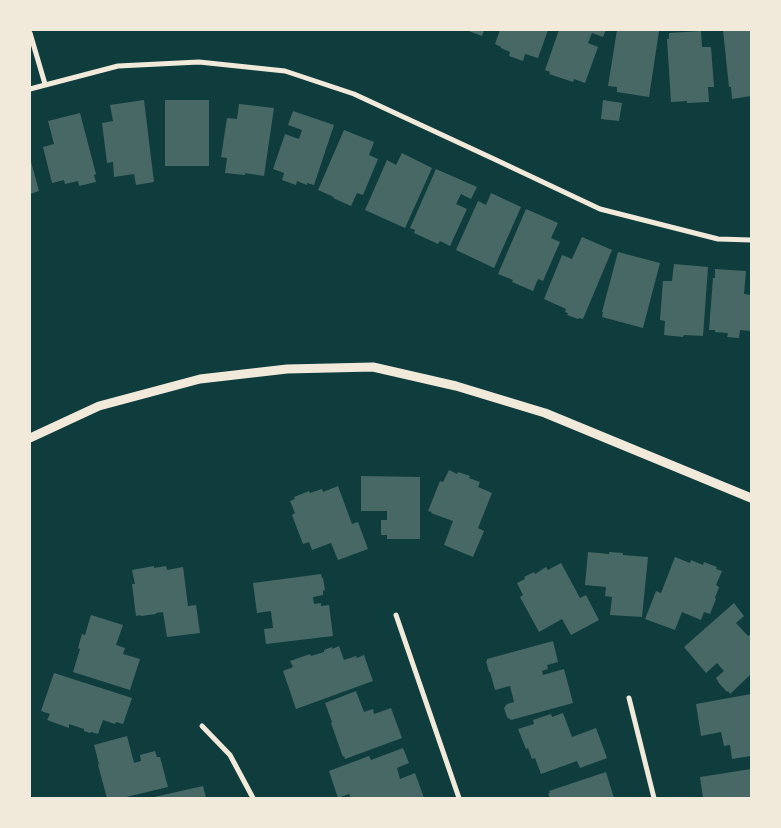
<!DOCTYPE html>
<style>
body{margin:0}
#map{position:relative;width:781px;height:828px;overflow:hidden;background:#0f3d3e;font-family:"Fira Sans",sans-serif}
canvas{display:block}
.frame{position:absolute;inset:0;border:31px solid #f1e9da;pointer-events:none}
</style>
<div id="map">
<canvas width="781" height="828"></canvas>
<div class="frame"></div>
</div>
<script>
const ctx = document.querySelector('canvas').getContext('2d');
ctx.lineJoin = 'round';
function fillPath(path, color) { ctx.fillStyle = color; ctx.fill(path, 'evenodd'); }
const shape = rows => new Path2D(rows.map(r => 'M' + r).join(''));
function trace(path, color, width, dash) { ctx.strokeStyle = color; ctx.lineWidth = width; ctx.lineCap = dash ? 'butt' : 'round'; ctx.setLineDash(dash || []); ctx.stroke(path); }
fillPath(shape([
 [466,30,484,30,482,36],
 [500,30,548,30,538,58,525,54,523,61,509,56,510,52,501,48,501,47,495,44],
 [559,30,606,30,603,37,592,33,588,43,598,47,585,83,574,79,573,82,549,74,550,72,545,70],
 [617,30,650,30,659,31,649,97,617,92,617,87,608,86],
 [723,30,751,30,751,96,732,99,731,87,729,87],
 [701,31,702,47,711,47,714,87,708,87,709,102,687,103,687,101,671,102,667,39,669,39,669,33],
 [144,100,154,182,136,185,134,174,114,177,113,162,107,163,102,123,113,121,110,105],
 [165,100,209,100,209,166,165,166],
 [603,100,622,103,619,121,601,119],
 [239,104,274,108,264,176,245,173,245,175,225,173,227,158,221,157,227,118,237,119],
 [293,111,334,125,314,185,307,183,307,185,297,181,296,185,282,180,284,173,273,169,285,134,299,139,302,130,288,125],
 [80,113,96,174,94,175,96,182,79,186,78,181,65,184,64,180,52,183,43,147,54,144,48,121],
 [344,130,374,142,369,155,378,159,363,195,357,193,351,206,333,198,334,197,318,190],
 [402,153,432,168,405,228,365,210,387,160,396,165],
 [30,158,39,191,30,194],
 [436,169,477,187,471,199,461,194,456,204,467,209,450,246,440,241,438,244,414,233,415,230,410,228],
 [491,193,521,207,494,268,456,250,478,201,486,205],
 [526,209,558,223,551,238,560,242,543,281,538,279,533,291,512,282,513,280,498,274],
 [582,237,612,250,583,319,579,318,578,319,567,315,568,313,565,312,566,309,544,299,562,255,572,259],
 [618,252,660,263,643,328,602,317,603,312,602,312],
 [674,264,708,267,703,336,684,335,683,337,664,335,665,321,660,320,663,281,672,281],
 [715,269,746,271,744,294,751,295,751,331,740,330,739,338,727,337,728,333,715,332,715,330,709,330,713,278,715,278],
 [449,470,457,474,458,472,470,476,469,478,480,482,478,487,492,493,478,528,484,531,473,557,444,545,453,521,431,513,432,512,428,511,440,481,443,482],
 [361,476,420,477,420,539,387,539,387,535,381,535,381,520,387,520,387,511,361,511],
 [338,486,352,524,358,522,368,549,338,560,331,543,312,550,309,542,303,544,292,515,295,513,290,501,295,499,294,497,309,491,310,493,322,489,323,492],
 [588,552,609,554,609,552,623,553,623,555,648,557,642,617,610,615,612,597,605,596,606,587,585,585],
 [675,557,690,563,691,560,703,565,704,562,717,567,716,569,722,571,716,585,719,587,715,598,716,599,710,614,704,612,701,620,682,612,675,630,645,619,656,591,661,593],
 [561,563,580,598,586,595,599,620,571,635,562,619,539,632,520,597,523,595,517,583,525,579,524,577,534,572,535,574,546,567,548,570],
 [154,566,154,568,166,566,167,570,183,567,188,606,196,605,200,633,167,637,163,612,156,613,156,614,141,616,140,615,136,616,132,584,135,584,132,570],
 [321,574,322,578,323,578,325,590,323,591,323,595,313,597,314,604,321,603,321,606,329,605,333,636,266,644,264,629,273,628,271,611,257,613,253,583],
 [734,603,744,616,736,623,748,636,751,634,751,674,730,694,728,691,727,692,718,682,718,681,716,678,724,671,717,663,706,673,684,647],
 [91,615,123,625,116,645,125,648,123,654,140,659,130,690,73,672,80,649,78,648,82,634,85,635],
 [553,641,558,662,547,665,548,669,542,671,543,675,564,669,573,703,511,720,507,717,504,708,507,704,514,702,510,686,495,690,490,672,489,672,486,661,487,661,487,659],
 [339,646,344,660,356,656,357,658,364,655,373,681,296,709,283,671,293,667,290,661,310,654,311,656,324,652,324,650,332,647,332,649],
 [54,673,132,698,123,724,116,722,115,724,103,720,98,734,91,732,90,733,84,731,84,729,69,724,69,728,47,720,50,714,41,711],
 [356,691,364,712,373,709,374,714,391,708,402,738,345,759,344,756,343,757,331,723,332,722,325,703],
 [751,694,751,756,732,759,730,745,724,746,721,732,701,736,696,704],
 [563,713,572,737,596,728,607,758,580,768,577,761,541,774,535,758,532,759,528,748,526,749,518,729,534,724,533,720,551,714,552,717],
 [127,736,134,763,141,761,140,755,155,751,157,757,160,757,168,787,122,798,107,798,98,765,99,764,94,745],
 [403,748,409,763,397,768,400,779,415,773,424,798,351,798,349,794,338,798,329,771,369,756,371,760],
 [751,769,751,798,703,798,700,777],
 [606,772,614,798,550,798,548,794,550,793,549,791],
 [203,786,206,798,154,798,154,797]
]), '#486865');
trace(shape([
 [30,33,45,84],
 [30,89,118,66,199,62,285,71,354,94,494,159,600,209,718,239,751,240],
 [396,615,459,798],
 [629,698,654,798],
 [202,726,230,755,253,798]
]), '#f1e9da', 5);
trace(shape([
 [30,438,99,406,200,379,287,369,373,367,456,386,545,413,751,498]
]), '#f1e9da', 9);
</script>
